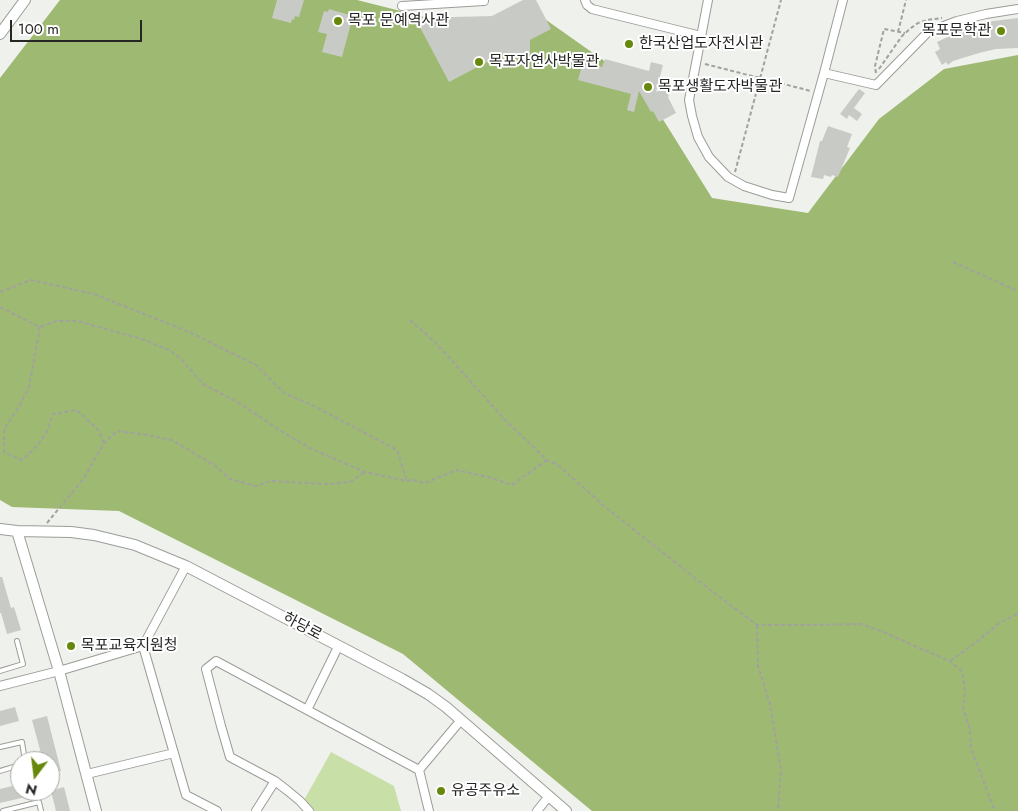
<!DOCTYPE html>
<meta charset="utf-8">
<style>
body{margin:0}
#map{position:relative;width:1018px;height:811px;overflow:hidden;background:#eff1ec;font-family:Jost,sans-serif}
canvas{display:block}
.north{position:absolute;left:10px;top:751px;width:50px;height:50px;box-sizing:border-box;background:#fff;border:1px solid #a8a9a8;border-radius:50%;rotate:195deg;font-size:14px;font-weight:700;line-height:20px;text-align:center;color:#262725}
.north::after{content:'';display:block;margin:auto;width:18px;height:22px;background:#66890c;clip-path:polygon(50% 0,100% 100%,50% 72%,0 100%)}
.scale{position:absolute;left:10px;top:20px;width:132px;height:22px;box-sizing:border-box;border:2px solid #262725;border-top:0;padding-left:6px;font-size:15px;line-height:18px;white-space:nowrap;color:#262725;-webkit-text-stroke:4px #fff;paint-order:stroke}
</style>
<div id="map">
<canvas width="1018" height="811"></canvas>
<div class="north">N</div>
<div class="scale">100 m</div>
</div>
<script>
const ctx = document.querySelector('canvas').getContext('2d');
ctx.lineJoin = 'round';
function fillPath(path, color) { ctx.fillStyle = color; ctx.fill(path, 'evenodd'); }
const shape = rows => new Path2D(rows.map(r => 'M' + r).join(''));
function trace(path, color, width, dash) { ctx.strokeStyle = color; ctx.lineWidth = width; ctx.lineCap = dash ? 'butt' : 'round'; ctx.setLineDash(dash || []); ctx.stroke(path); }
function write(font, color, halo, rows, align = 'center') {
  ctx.font = font + ' Jost,"Noto Sans KR",sans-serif'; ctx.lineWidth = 4; ctx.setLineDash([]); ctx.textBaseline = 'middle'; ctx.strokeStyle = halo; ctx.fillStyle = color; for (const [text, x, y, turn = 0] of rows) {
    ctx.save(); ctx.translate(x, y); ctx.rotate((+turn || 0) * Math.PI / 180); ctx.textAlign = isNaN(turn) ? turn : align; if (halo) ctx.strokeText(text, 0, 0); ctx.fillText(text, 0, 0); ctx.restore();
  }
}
fillPath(shape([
 [331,752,394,786,401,811,314,811,304,800]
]), '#c8dfa7');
fillPath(shape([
 [60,0,357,0,468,28,532,10,644,89,712,198,808,213,879,119,944,69,1018,55,1018,811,592,811,403,654,119,511,12,507,0,500,0,78]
]), '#9eb972');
fillPath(shape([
 [277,0,304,0,299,17,295,16,294,20,292,19,291,23,272,18],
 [523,0,536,0,551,29,530,40,530,53,504,53,449,82,415,18,492,16],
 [329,9,353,16,342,57,322,52,327,34,318,32,324,11,328,12],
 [1018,18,1018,48,996,49,979,53,953,61,948,65,946,62,942,65,935,52,940,49,937,42,956,33,976,25,993,21],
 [605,59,649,71,651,62,663,65,656,92,664,87,669,96,668,97,676,113,659,122,653,111,651,112,639,91,634,112,627,110,631,94,578,80,583,62,602,67],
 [859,89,865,93,854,108,862,114,857,121,849,115,847,119,840,114],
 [828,126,852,134,847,147,850,148,838,177,832,175,831,177,824,175,823,179,811,177,820,141,822,141],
 [0,577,2,577,11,608,14,607,21,630,7,634,1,613,0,613],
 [15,707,19,721,0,726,0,711],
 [47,716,61,771,50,774,50,761,43,761,32,720],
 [20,784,20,791,39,791,39,794,0,803,0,789],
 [64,787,70,811,56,811,51,791]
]), '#c8cbc5');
const lane = shape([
 [0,671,23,664,17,641],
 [0,747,22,742,25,761],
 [0,771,20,765],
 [3,811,39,802,41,811]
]);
const street = shape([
 [585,0,587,5,592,9,701,36],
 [708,0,689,100,692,116,698,137,709,157,728,177,744,186,772,195,789,198,824,73,843,0],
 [402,6,484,1,484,0],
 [824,73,876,85,930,30,936,29,957,21,986,14,1018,9],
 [143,646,186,795,217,811],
 [0,686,59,671,143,646,186,566],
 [307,710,338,647],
 [419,770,461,720],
 [87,774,174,753],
 [256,811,275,781],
 [309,811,300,801,288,791,275,781,230,757,221,726,206,669,216,661,419,770,429,811],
 [537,811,549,796]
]);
const secondary = shape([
 [0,34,25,0],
 [0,529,17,531,71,532,94,535,135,545,186,566,402,679,428,694,446,707,566,811],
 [17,531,59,671,96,811]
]);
trace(lane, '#9b9d98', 6);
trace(street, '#9b9d98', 10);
trace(secondary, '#9b9d98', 12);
trace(shape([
 [898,32,906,0],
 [705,64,811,91],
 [879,69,902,36,911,28,918,23,927,20,942,18],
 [876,73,875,66,884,29,905,33],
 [735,172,781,0],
 [953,262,1018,291],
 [0,292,31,280,94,294,189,332,256,365,284,393,314,406,397,450,407,481],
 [0,307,40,327,56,321,77,321,142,339,171,351,181,359,203,384,239,403,281,431,312,449,365,472,407,481,413,480,425,483,456,470,488,477,512,485,547,460],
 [410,320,436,343,508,423,547,460,558,465,604,506,709,589,757,625,805,625,861,624,886,633,912,645,950,661,962,671,965,688,963,707,970,730,971,749,995,811],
 [40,327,29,387,20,405,4,429,4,452,22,460,34,449,46,434,53,414,77,410,98,430,104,443],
 [47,523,84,478,104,443,117,431,147,435,172,440,214,465,230,479,256,486,270,481,326,484,350,482,365,472],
 [757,625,758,666,770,704,781,770,778,811],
 [950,661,975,643,1001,622,1018,614]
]), '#a1a29e', 2, [4, 2.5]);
trace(lane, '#fff', 4);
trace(street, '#fff', 8);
trace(secondary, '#fff', 10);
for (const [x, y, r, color] of [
 [338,21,5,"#66890c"],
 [1001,31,5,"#66890c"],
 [629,44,5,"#66890c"],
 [479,62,5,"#66890c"],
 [648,87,5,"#66890c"],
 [71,646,5,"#66890c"],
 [441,791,5,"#66890c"]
]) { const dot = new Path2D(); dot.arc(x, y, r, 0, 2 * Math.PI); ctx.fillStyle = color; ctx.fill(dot); trace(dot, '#fff', 2); }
write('15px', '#262725', '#fff', [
 ["목포 문예역사관",348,21],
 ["목포문학관",991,31,"right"],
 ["한국산업도자전시관",639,44],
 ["목포자연사박물관",489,62],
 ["목포생활도자박물관",658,87],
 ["목포교육지원청",81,646],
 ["유공주유소",451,791]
], 'left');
write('15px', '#262725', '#fff', [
 ["하당로",302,627,28]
]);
</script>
